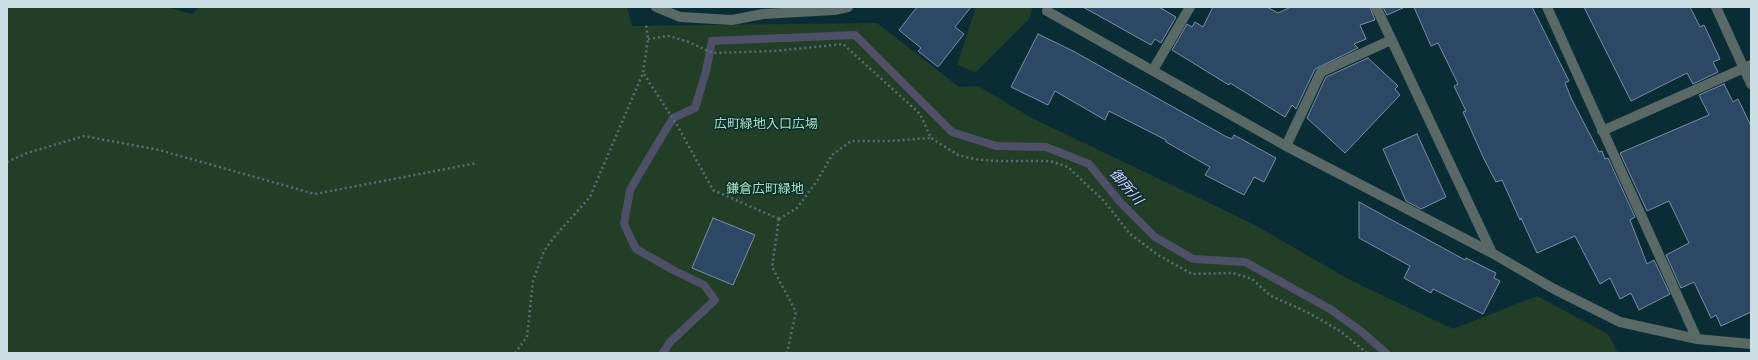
<!DOCTYPE html>
<meta charset="utf-8">
<style>
body{margin:0}
#map{position:relative;width:1758px;height:360px;overflow:hidden;background:#0a2d35;font-family:Cabin,sans-serif}
canvas{display:block}
.frame{position:absolute;inset:0;border:8px solid #cddfe5;pointer-events:none}
</style>
<div id="map">
<canvas width="1758" height="360"></canvas>
<div class="frame"></div>
</div>
<script>
const ctx = document.querySelector('canvas').getContext('2d');
ctx.lineJoin = 'round';
function fillPath(path, color) { ctx.fillStyle = color; ctx.fill(path, 'evenodd'); }
const shape = rows => new Path2D(rows.map(r => 'M' + r).join(''));
function trace(path, color, width, dash) { ctx.strokeStyle = color; ctx.lineWidth = width; ctx.lineCap = dash ? 'butt' : 'round'; ctx.setLineDash(dash || []); ctx.stroke(path); }
function write(font, color, halo, rows, align = 'center') {
  ctx.font = font + ' Cabin,"Noto Sans JP",sans-serif'; ctx.lineWidth = 3; ctx.setLineDash([]); ctx.textBaseline = 'middle'; ctx.strokeStyle = halo; ctx.fillStyle = color; for (const [text, x, y, turn = 0] of rows) {
    ctx.save(); ctx.translate(x, y); ctx.rotate((+turn || 0) * Math.PI / 180); ctx.textAlign = isNaN(turn) ? turn : align; if (halo) ctx.strokeText(text, 0, 0); ctx.fillText(text, 0, 0); ctx.restore();
  }
}
fillPath(shape([
 [7,7,167,7,192,14,199,7,627,7,632,26,877,23,959,87,978,86,1032,118,1253,224,1350,280,1453,329,1537,296,1608,334,1618,353,7,353],
 [976,7,1033,7,1029,19,976,72,957,65]
]), '#233e27');
trace(shape([
 [663,353,670,342,715,300,704,285,675,271,636,249,624,224,630,190,650,156,673,118,695,108,706,71,712,41,855,35,952,132,996,146,1046,147,1089,164,1121,203,1155,237,1193,259,1245,262,1330,309,1362,332,1386,353]
]), '#4e5068', 8);
const building = shape([
 [917,7,971,7,955,27,964,34,938,67,918,51,921,48,899,30,917,7],
 [1083,7,1159,7,1176,17,1161,43,1155,39,1151,45,1083,7],
 [1213,7,1267,7,1278,13,1291,7,1370,7,1375,20,1360,25,1366,39,1354,44,1358,48,1315,69,1296,109,1292,105,1285,117,1230,83,1229,85,1172,50,1187,24,1192,27,1195,22,1203,27,1213,7],
 [1383,7,1403,7,1403,8,1387,15,1383,7],
 [1414,7,1532,7,1569,81,1565,83,1572,100,1599,152,1602,151,1605,159,1608,158,1635,217,1630,220,1647,264,1654,260,1670,294,1639,310,1631,293,1620,299,1610,278,1600,284,1575,236,1537,253,1521,218,1520,220,1502,180,1496,182,1484,159,1463,112,1466,111,1454,86,1458,84,1438,43,1431,46,1414,7],
 [1584,7,1690,7,1700,27,1704,25,1720,59,1713,62,1718,72,1693,84,1687,73,1631,101,1584,7],
 [1038,34,1073,51,1225,136,1232,139,1234,135,1276,158,1264,182,1254,177,1244,195,1205,175,1210,167,1166,142,1166,140,1109,111,1105,120,1055,91,1048,105,1011,87,1038,34],
 [1368,58,1398,86,1395,89,1400,95,1345,153,1307,118,1326,77,1368,58],
 [1724,84,1733,102,1738,99,1751,126,1751,312,1721,326,1716,315,1711,318,1694,282,1681,288,1666,255,1689,243,1669,201,1647,211,1620,153,1709,115,1699,95,1724,84],
 [1417,134,1446,197,1421,209,1406,201,1383,149,1417,134],
 [1359,202,1465,260,1466,258,1496,273,1494,278,1500,281,1483,314,1433,289,1431,293,1404,278,1410,266,1359,238,1359,202],
 [713,218,755,235,733,285,692,268,713,218]
]);
fillPath(building, '#2d4865');
trace(building, '#798ea5', 1);
trace(shape([
 [648,39,669,36,689,42,712,53,775,51,843,44,920,114,931,138,958,155,974,159,996,161,1050,161,1068,167,1104,201,1130,234,1158,255,1192,274,1233,273,1252,279,1271,296,1307,312,1340,331,1367,353],
 [644,74,677,125,713,190,779,219],
 [7,162,27,153,84,136,159,150,315,194,477,163],
 [779,219,797,208,817,181,832,155,851,141,889,141,931,138],
 [779,219,772,267,796,312,787,353],
 [515,353,527,337,533,281,544,251,555,236,590,197,643,73,648,39,646,24]
]), '#536f77', 2.5, [2, 3]);
trace(shape([
 [656,7,680,17,732,20,763,14,834,10,848,7],
 [1048,7,1047,11,1286,146,1492,253,1554,289,1620,322,1697,339,1751,344],
 [1376,7,1492,253],
 [1547,7,1697,339],
 [1716,7,1751,84],
 [1153,70,1190,7],
 [1602,131,1751,65],
 [1286,146,1321,72,1391,40]
]), '#596966', 10);
write('13px', '#a9e2b1', '#0a2d35', [
 ["広町緑地入口広場",766,124],
 ["鎌倉広町緑地",765,189]
]);
write('italic 14px', '#d6d6fd', '#0a2d35', [
 ["御所川",1126,187,49]
]);
</script>
